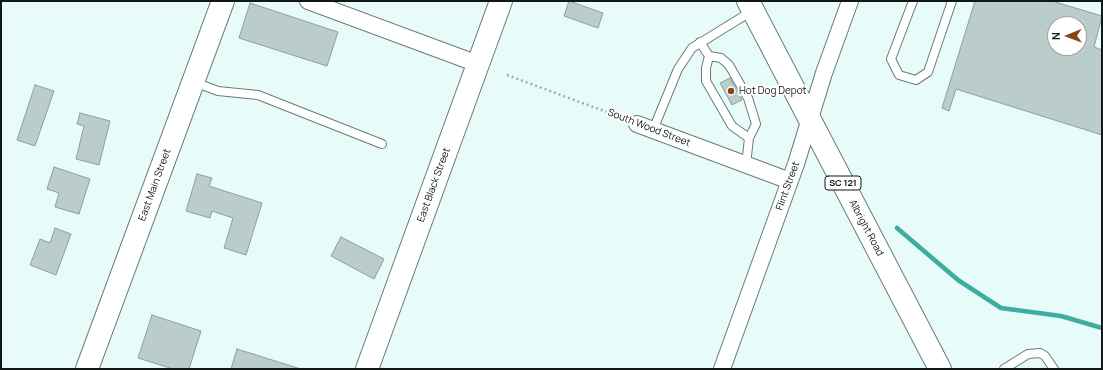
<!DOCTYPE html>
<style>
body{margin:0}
#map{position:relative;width:1103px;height:370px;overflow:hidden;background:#e7fbf8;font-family:Manrope,sans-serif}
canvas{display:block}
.frame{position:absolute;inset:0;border:2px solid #101716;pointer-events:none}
.north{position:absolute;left:1047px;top:16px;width:40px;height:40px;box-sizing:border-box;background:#fff;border:1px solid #9fa2a2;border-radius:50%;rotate:269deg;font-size:11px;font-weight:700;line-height:16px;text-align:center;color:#101716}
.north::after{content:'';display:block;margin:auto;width:14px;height:18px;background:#884615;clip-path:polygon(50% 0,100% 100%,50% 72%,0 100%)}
</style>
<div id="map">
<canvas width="1103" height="370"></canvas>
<div class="frame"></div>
<div class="north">N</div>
</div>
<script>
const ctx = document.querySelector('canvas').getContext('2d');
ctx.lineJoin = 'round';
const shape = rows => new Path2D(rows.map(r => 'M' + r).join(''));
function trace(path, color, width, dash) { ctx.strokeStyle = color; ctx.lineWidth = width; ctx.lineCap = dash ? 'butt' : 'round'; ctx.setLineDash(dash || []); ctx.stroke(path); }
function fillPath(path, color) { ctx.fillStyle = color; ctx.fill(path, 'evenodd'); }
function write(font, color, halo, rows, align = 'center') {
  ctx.font = font + ' Manrope,sans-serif'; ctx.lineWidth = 4; ctx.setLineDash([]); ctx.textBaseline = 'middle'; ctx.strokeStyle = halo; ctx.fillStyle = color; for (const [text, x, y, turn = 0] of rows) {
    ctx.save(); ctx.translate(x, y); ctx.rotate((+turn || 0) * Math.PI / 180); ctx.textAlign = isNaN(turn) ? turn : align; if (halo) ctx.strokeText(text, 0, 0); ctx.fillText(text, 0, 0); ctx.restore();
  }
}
trace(shape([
 [897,228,958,280,1001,308,1061,316,1102,328]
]), '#3faca0', 4.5);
const building = shape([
 [569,1,603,13,598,28,564,16,569,1],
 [975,1,1052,1,1102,16,1094,47,1102,50,1102,135,956,89,949,111,942,108,975,1],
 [1055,24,1079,24,1079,48,1055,48,1055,24],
 [250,3,338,32,327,66,239,38,250,3],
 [730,78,742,100,732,105,720,83,730,78],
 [35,85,54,91,35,146,17,140,35,85],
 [80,113,110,121,99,165,76,159,84,126,77,124,80,113],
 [54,167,90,179,79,214,55,207,59,193,47,189,54,167],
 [197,174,212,178,209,186,262,203,246,255,224,248,233,218,212,211,210,218,186,211,197,174],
 [55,228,71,234,56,275,30,265,40,239,50,243,55,228],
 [341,237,384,259,374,279,331,256,341,237],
 [152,315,201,331,189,369,173,369,138,358,152,315],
 [237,349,301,369,231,369,237,349]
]);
fillPath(building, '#bacdca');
trace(building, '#8c9f9c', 1);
const lane = shape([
 [913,1,891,59,899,75,916,80,928,72,952,1],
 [700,42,709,56],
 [194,82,218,91,258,95,382,144],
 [653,130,678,69,692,48,752,11],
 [746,165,749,138,756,124,748,98,729,65,721,58,709,56,706,68,706,81,732,126,749,138],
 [1004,369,1028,354,1040,353,1045,356,1054,369]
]);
const street = shape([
 [308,1,478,64],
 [637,124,790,181],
 [722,369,796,164,824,73,850,1]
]);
const secondary = shape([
 [87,369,223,1]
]);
const primary = shape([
 [367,369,501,1]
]);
const highway = shape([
 [748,1,940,369]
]);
trace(lane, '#6a7c79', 10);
trace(street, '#6a7c79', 18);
trace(secondary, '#6a7c79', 24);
trace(primary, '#6a7c79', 24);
trace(highway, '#6a7c79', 24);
trace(shape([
 [507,75,623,118]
]), '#9faeac', 2.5, [2, 3]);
trace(lane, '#fff', 8);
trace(street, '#fff', 16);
trace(secondary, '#fff', 22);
trace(primary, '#fff', 22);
trace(highway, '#fff', 22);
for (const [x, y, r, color] of [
 [731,91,4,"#884615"]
]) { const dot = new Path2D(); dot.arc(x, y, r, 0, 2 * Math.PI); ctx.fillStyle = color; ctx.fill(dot); trace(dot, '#fff', 1.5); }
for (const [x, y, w] of [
 [843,183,36]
]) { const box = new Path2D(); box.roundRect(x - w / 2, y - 7, w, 14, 3); ctx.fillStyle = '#fff'; ctx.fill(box); trace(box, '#101716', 1); }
write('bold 9px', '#101716', null, [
 ["SC 121",843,183]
]);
write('10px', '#101716', '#fff', [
 ["Hot Dog Depot",739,91]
], 'left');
write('10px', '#101716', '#fff', [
 ["South Wood Street",649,128,21],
 ["East Main Street",155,185,-70],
 ["East Black Street",434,185,-70],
 ["Flint Street",788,186,-70],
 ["Albright Road",866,228,62]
]);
</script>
